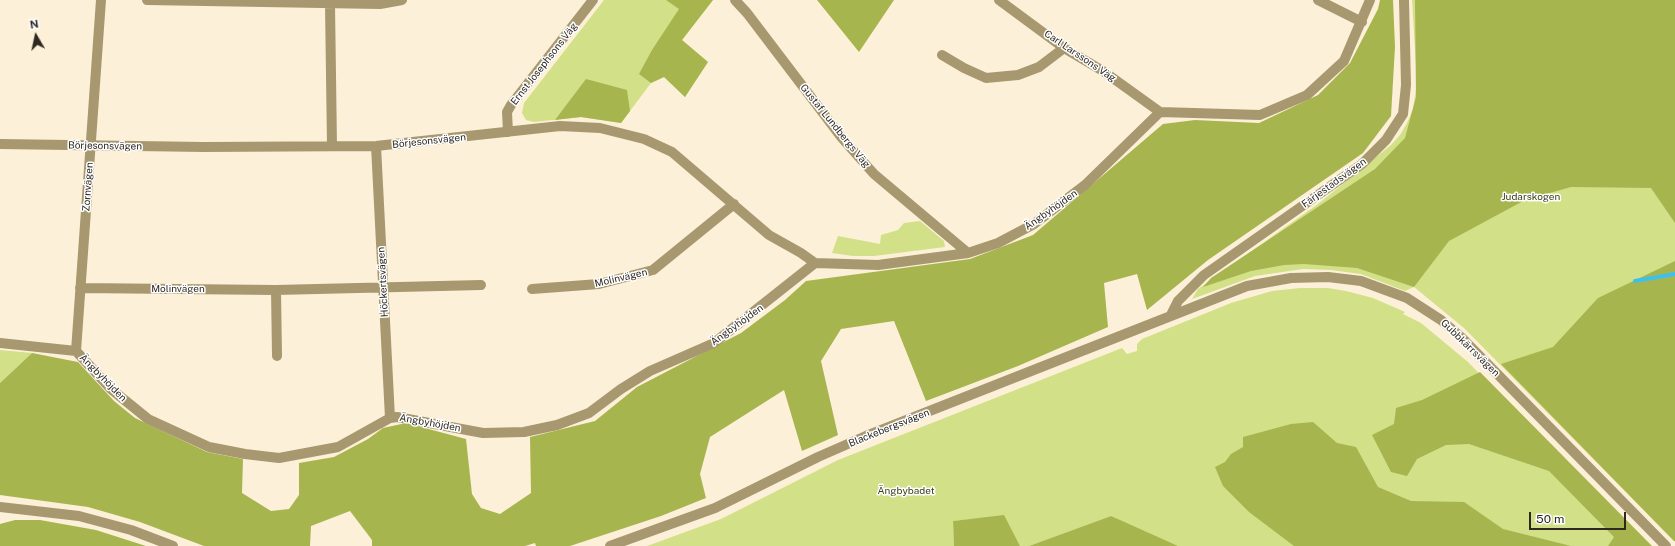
<!DOCTYPE html>
<meta charset="utf-8">
<style>
body{margin:0}
#map{position:relative;width:1675px;height:546px;overflow:hidden;background:#fdf0d8;font-family:"Public Sans",sans-serif}
canvas{display:block}
.north{position:absolute;left:16px;top:16px;width:40px;height:40px;-webkit-text-stroke:3px #fff;paint-order:stroke;rotate:351deg;font-size:11px;font-weight:700;line-height:16px;text-align:center;color:#2e2920}
.north::after{content:'';display:block;margin:auto;width:14px;height:18px;background:#2e2920;clip-path:polygon(50% 0,100% 100%,50% 72%,0 100%)}
.scale{position:absolute;left:1529px;top:512px;width:97px;height:18px;box-sizing:border-box;border:2px solid #2e2920;border-top:0;padding-left:5px;font-size:12px;line-height:14px;white-space:nowrap;color:#2e2920;-webkit-text-stroke:3px #fff;paint-order:stroke}
</style>
<div id="map">
<canvas width="1675" height="546"></canvas>
<div class="north">N</div>
<div class="scale">50 m</div>
</div>
<script>
const ctx = document.querySelector('canvas').getContext('2d');
ctx.lineJoin = 'round';
function fillPath(path, color) { ctx.fillStyle = color; ctx.fill(path, 'evenodd'); }
const shape = rows => new Path2D(rows.map(r => 'M' + r).join(''));
function trace(path, color, width, dash) { ctx.strokeStyle = color; ctx.lineWidth = width; ctx.lineCap = dash ? 'butt' : 'round'; ctx.setLineDash(dash || []); ctx.stroke(path); }
function write(font, color, halo, rows, align = 'center') {
  ctx.font = font + ' "Public Sans",sans-serif'; ctx.lineWidth = 3; ctx.setLineDash([]); ctx.textBaseline = 'middle'; ctx.strokeStyle = halo; ctx.fillStyle = color; for (const [text, x, y, turn = 0] of rows) {
    ctx.save(); ctx.translate(x, y); ctx.rotate((+turn || 0) * Math.PI / 180); ctx.textAlign = isNaN(turn) ? turn : align; if (halo) ctx.strokeText(text, 0, 0); ctx.fillText(text, 0, 0); ctx.restore();
  }
}
fillPath(shape([
 [604,0,713,0,682,40,708,62,685,97,664,77,651,83,621,123,581,117,534,122,526,120,522,113,524,103],
 [1412,0,1675,0,1675,542,1464,328,1414,287,1405,291,1361,274,1331,270,1303,269,1255,276,1192,299,1198,289,1318,204,1391,145,1400,135,1407,123,1413,109,1417,82],
 [920,221,944,241,945,247,874,256,853,256,832,253,838,236,880,244,881,235,898,230,904,223],
 [1300,288,1328,288,1346,291,1373,298,1405,312,1403,314,1421,323,1468,362,1648,546,1166,546,1111,516,1029,546,1020,546,1003,516,953,521,954,546,647,546,721,519,838,460,1122,348,1127,354,1137,351,1137,344,1142,339,1231,303,1272,291],
 [0,350,32,353,0,383]
]), '#d2e087');
fillPath(shape([
 [666,0,713,0,682,40,708,62,685,97,664,77,651,83,639,74,652,50,679,9],
 [817,0,894,0,859,52],
 [1380,0,1393,0,1395,47,1391,116,1363,153,1208,260,1147,310,1137,274,1104,283,1108,327,1018,366,926,401,894,321,841,329,821,361,838,435,802,451,784,390,710,437,700,474,706,498,661,516,570,546,536,546,535,543,525,546,372,546,372,540,350,511,311,526,310,546,204,546,140,522,88,507,0,495,0,383,32,353,78,362,114,401,135,418,207,452,243,459,242,493,271,511,289,509,299,495,299,463,334,457,368,439,383,428,406,423,466,439,472,494,481,508,500,514,531,493,530,437,595,421,637,387,741,333,785,300,806,281,970,259,1033,235,1163,124,1195,120,1259,123,1318,95,1350,63,1378,9],
 [1415,0,1675,0,1675,223,1651,188,1571,187,1525,200,1449,241,1414,287,1357,268,1304,264,1284,265,1251,271,1203,287,1211,278,1375,169,1405,138,1416,97],
 [586,79,627,90,630,111,621,123,581,117,555,120],
 [1675,261,1675,541,1674,541,1501,364,1553,347,1598,298],
 [1480,372,1652,546,1608,546,1614,537,1549,471,1469,444,1446,445,1417,459,1407,476,1391,472,1372,435,1394,424,1396,408,1422,400],
 [1313,422,1337,443,1356,447,1378,487,1411,501,1464,502,1503,529,1571,546,1294,546,1249,512,1223,486,1215,467,1225,462,1231,454,1243,447,1243,437,1291,424],
 [1004,515,1020,546,954,546,953,521],
 [1111,516,1178,546,1029,546],
 [15,520,40,520,96,530,146,546,0,546,0,524]
]), '#a7b54f');
trace(shape([
 [1635,281,1675,274]
]), '#3cc1ef', 4);
trace(shape([
 [147,0,380,4,402,0],
 [735,0,747,13,842,138,874,174,968,253],
 [999,0,1064,48,1103,71,1160,112],
 [1318,0,1362,22],
 [330,4,332,146],
 [942,55,964,68,986,78,1018,75,1039,67,1064,48],
 [508,132,507,112,511,105,593,0],
 [0,144,204,147,376,146,560,126,600,128,644,139,672,152,769,235,801,253,815,263],
 [376,146,390,418],
 [80,288,276,290,481,285],
 [532,289,599,284,653,270,734,204],
 [276,290,277,356],
 [1171,315,1178,301,1204,275,1362,164,1386,140,1403,114,1406,85,1404,0],
 [0,343,76,351,111,389,148,419,209,447,245,454,279,458,338,447,390,418,397,417,483,433,524,432,557,425,589,413,621,389,650,371,714,343,815,263,878,265,968,253,998,243,1034,224,1085,185,1160,112,1260,115,1307,95,1344,61,1370,0],
 [76,351,101,0],
 [0,507,79,516,131,530,173,546],
 [610,546,715,508,818,457,866,436,1247,286,1291,278,1328,277,1361,281,1407,298,1441,320,1462,338,1666,546]
]), '#a89870', 10);
write('10px', '#2e2920', '#fff', [
 ["Carl Larssons Väg",1080,56,34],
 ["Ernst Josephsons Väg",544,64,-52],
 ["Gustaf Lundbergs Väg",835,126,51],
 ["Börjesonsvägen",429,141,-6],
 ["Börjesonsvägen",105,146,1],
 ["Färjestadsvägen",1334,183,-36],
 ["Zornvägen",88,187,-86],
 ["Ängbyhöjden",1051,210,-35],
 ["Molinvägen",621,278,-13],
 ["Höckertsvägen",383,282,-93],
 ["Molinvägen",178,289],
 ["Ängbyhöjden",737,325,-36],
 ["Gubbkärrsvägen",1470,348,44],
 ["Ängbyhöjden",103,378,45],
 ["Ängbyhöjden",430,423,10],
 ["Blackebergsvägen",889,428,-22]
]);
write('10px', '#393f14', '#fff', [
 ["Judarskogen",1531,197],
 ["Ängbybadet",906,491]
]);
</script>
